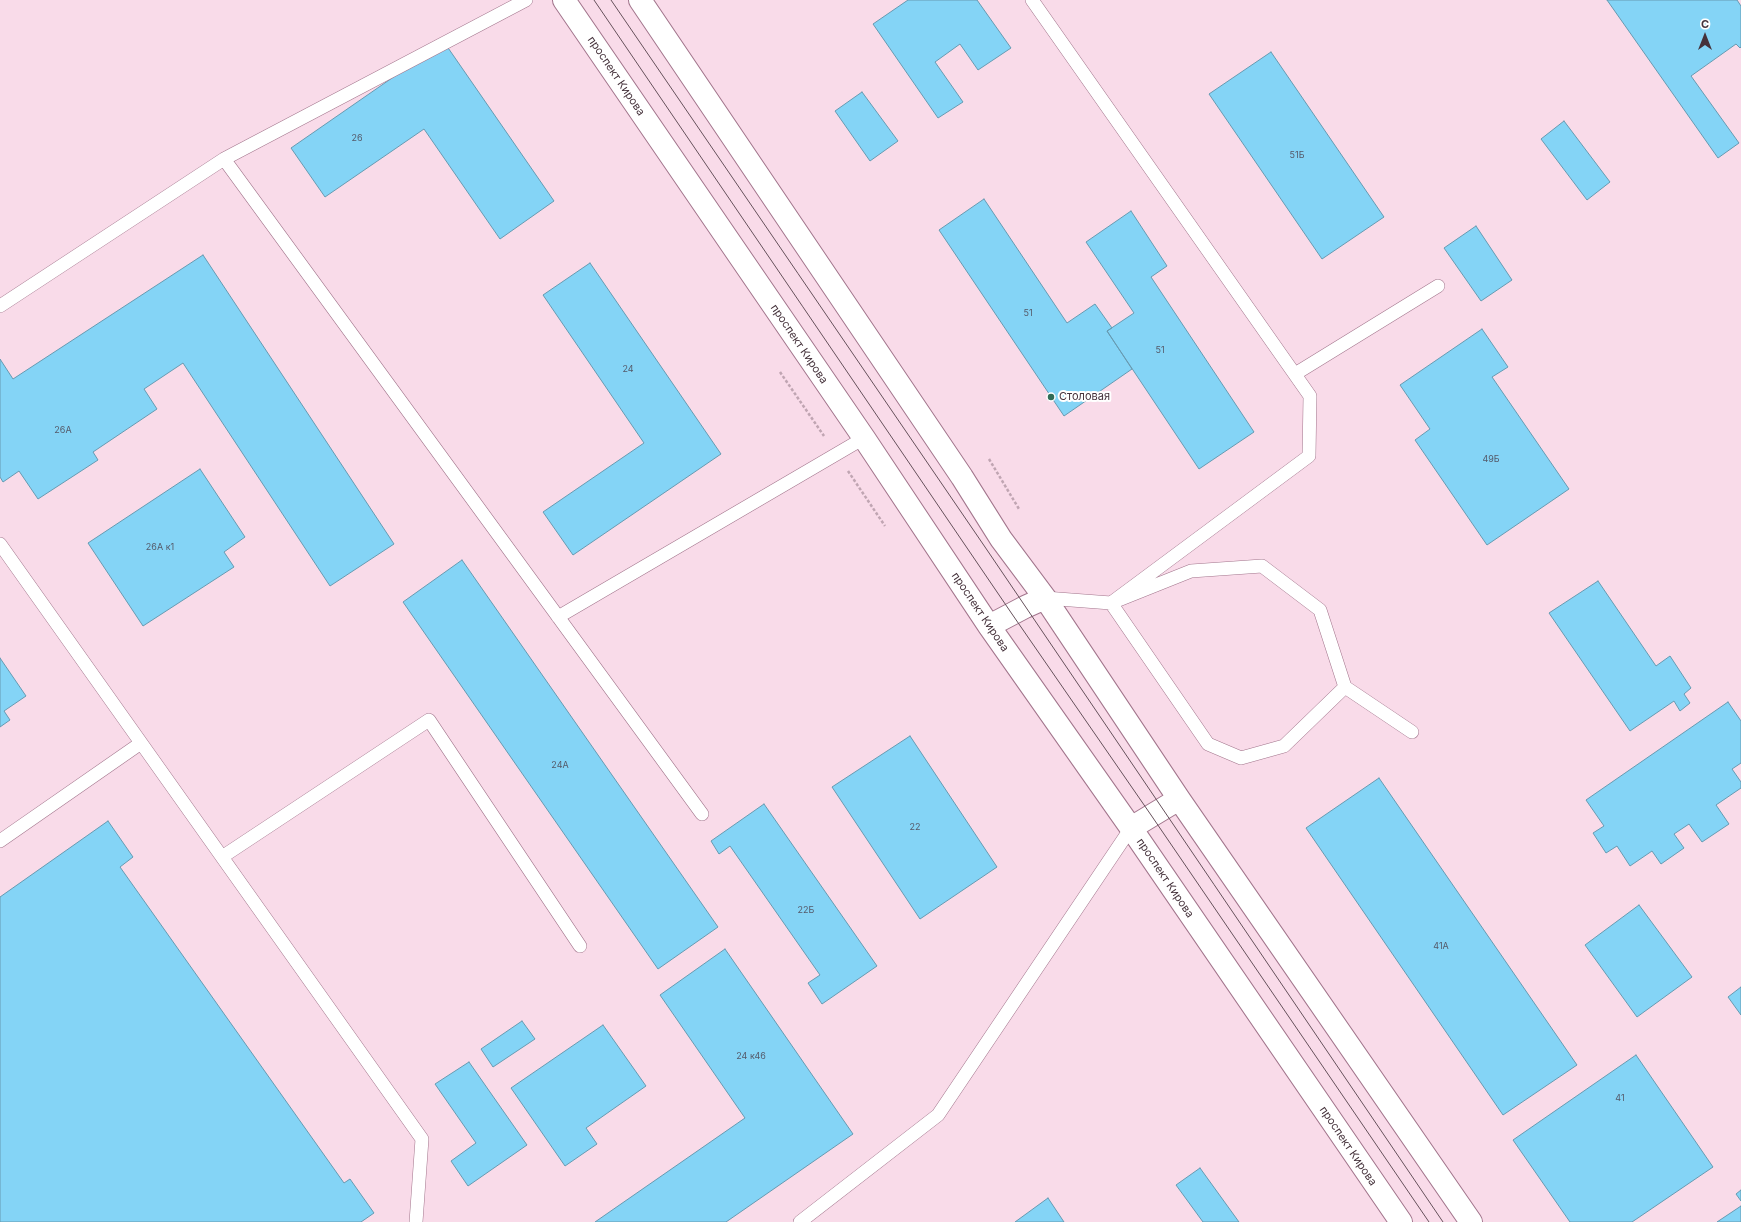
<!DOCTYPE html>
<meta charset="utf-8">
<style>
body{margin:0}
#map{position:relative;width:1741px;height:1222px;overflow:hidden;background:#f9dbe9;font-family:Inter,sans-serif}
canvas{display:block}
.north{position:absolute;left:1685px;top:16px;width:40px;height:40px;-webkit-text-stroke:3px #fff;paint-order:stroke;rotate:0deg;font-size:11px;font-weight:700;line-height:16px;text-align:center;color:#45323b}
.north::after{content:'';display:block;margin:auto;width:14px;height:18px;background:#45323b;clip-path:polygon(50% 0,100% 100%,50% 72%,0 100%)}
</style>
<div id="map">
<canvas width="1741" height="1222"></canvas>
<div class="north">С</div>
</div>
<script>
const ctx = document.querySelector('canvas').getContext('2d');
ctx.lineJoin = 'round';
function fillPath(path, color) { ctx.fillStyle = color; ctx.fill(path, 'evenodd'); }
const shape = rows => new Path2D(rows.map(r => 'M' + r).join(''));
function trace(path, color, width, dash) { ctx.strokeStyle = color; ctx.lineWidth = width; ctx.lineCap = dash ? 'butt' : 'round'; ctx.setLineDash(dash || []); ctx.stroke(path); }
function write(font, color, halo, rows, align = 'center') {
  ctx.font = font + ' Inter,sans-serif'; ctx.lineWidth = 4; ctx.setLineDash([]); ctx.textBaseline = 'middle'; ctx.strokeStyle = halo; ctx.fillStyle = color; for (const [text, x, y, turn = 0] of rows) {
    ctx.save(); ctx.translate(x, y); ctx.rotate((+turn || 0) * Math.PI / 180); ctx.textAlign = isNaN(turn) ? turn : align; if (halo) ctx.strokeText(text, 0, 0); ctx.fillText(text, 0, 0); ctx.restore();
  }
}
const building = shape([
 [908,0,977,0,1011,48,978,70,960,44,935,62,963,102,938,118,873,24,908,0],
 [1607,0,1737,0,1741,6,1741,47,1740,48,1736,44,1691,76,1739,143,1718,158,1607,0],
 [444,42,554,201,500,239,424,129,325,197,291,148,444,42],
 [1271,52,1384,217,1322,259,1209,94,1271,52],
 [862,92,898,141,870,161,835,111,862,92],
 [1564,121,1610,182,1587,200,1541,139,1564,121],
 [984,199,1067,323,1095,304,1112,328,1107,331,1132,369,1064,416,939,230,984,199],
 [1131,211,1167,266,1151,277,1254,432,1199,469,1107,331,1134,313,1086,242,1131,211],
 [1476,226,1512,280,1481,301,1444,248,1476,226],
 [203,255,394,544,330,586,183,363,144,389,157,409,93,452,98,460,38,499,19,471,3,482,0,477,0,359,13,379,203,255],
 [590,263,721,454,573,555,543,512,644,443,543,295,590,263],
 [1482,329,1508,367,1492,377,1569,489,1487,545,1415,440,1430,429,1400,385,1482,329],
 [200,469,245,537,224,552,234,567,143,626,88,543,200,469],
 [462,560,718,927,658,969,403,602,462,560],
 [1598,581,1656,666,1670,656,1691,688,1684,694,1690,703,1680,711,1674,701,1630,731,1549,613,1598,581],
 [0,658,26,696,4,711,10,720,0,727,0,658],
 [1728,702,1741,721,1741,763,1732,769,1741,782,1741,788,1716,805,1729,824,1702,842,1689,824,1674,834,1684,848,1661,864,1652,851,1630,866,1617,846,1606,853,1593,833,1604,826,1586,800,1728,702],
 [910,736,997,867,920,919,832,787,910,736],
 [1379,778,1577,1065,1503,1115,1306,828,1379,778],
 [764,804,877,966,822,1004,808,983,820,975,730,846,719,854,711,841,764,804],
 [108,821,133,857,120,867,344,1183,350,1179,374,1213,361,1222,0,1222,0,897,108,821],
 [1639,905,1692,977,1637,1017,1585,945,1639,905],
 [725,949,853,1134,726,1222,595,1222,745,1118,660,995,725,949],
 [1741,987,1741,1015,1728,997,1741,987],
 [522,1021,535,1039,493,1067,481,1049,522,1021],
 [603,1025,646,1086,586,1128,597,1144,565,1166,511,1088,603,1025],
 [1636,1055,1713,1167,1632,1222,1570,1222,1513,1140,1636,1055],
 [469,1062,527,1145,468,1186,451,1161,476,1143,435,1084,469,1062],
 [1200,1168,1239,1222,1203,1222,1176,1185,1200,1168],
 [1741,1190,1741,1201,1736,1194,1741,1190],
 [1048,1198,1064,1222,1015,1222,1048,1198],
 [1741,1206,1741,1222,1717,1222,1741,1206]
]);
fillPath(building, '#84d4f6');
trace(building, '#669ab1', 1);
const service = shape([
 [526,0,224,159,702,814],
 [1032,0,1310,396,1309,456,1111,603,1208,744,1241,758,1284,746,1345,687],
 [0,306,224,159],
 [1295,374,1438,286],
 [0,544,422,1139,416,1222],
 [1045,598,1111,603,1191,571,1262,566,1320,610,1345,687,1412,732],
 [558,617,864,438],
 [0,841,141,743],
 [222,857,429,720,580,946],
 [800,1222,938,1115,1131,828]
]);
const primary = shape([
 [564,0,864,438,989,626,1131,828,1401,1222],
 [640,0,962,477,1001,539,1045,598,1179,799,1471,1222],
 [989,626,1025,607,1045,598],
 [1131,828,1179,799]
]);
trace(service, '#a2758c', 14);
trace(primary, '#a2758c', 24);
trace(shape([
 [780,372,824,436],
 [989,459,1019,509],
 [848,471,885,526]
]), '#c0a5b2', 2.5, [3, 2]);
trace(service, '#fff', 13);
trace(primary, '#fff', 22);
trace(shape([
 [594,0,1012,614,1151,815,1429,1222],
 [611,0,985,547,1443,1222]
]), '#66515b', 1);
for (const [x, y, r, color] of [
 [1051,397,4,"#316c57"]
]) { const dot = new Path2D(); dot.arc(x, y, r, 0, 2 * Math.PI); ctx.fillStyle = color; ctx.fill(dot); trace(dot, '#fff', 1.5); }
write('9px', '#555a6a', null, [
 ["26",357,138],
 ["51Б",1297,155],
 ["51",1028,313],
 ["51",1160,350],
 ["24",628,369],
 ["26А",63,430],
 ["49Б",1491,459],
 ["26А к1",160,547],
 ["24А",560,765],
 ["22",915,827],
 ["22Б",806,910],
 ["41А",1441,946],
 ["24 к46",751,1056],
 ["41",1620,1098]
]);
write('11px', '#45323b', '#fff', [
 ["проспект Кирова",616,76,56],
 ["проспект Кирова",799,344,56],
 ["проспект Кирова",980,612,56],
 ["проспект Кирова",1165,878,56],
 ["проспект Кирова",1348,1146,56]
]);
write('11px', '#45323b', '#fff', [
 ["Столовая",1059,397]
], 'left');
</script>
